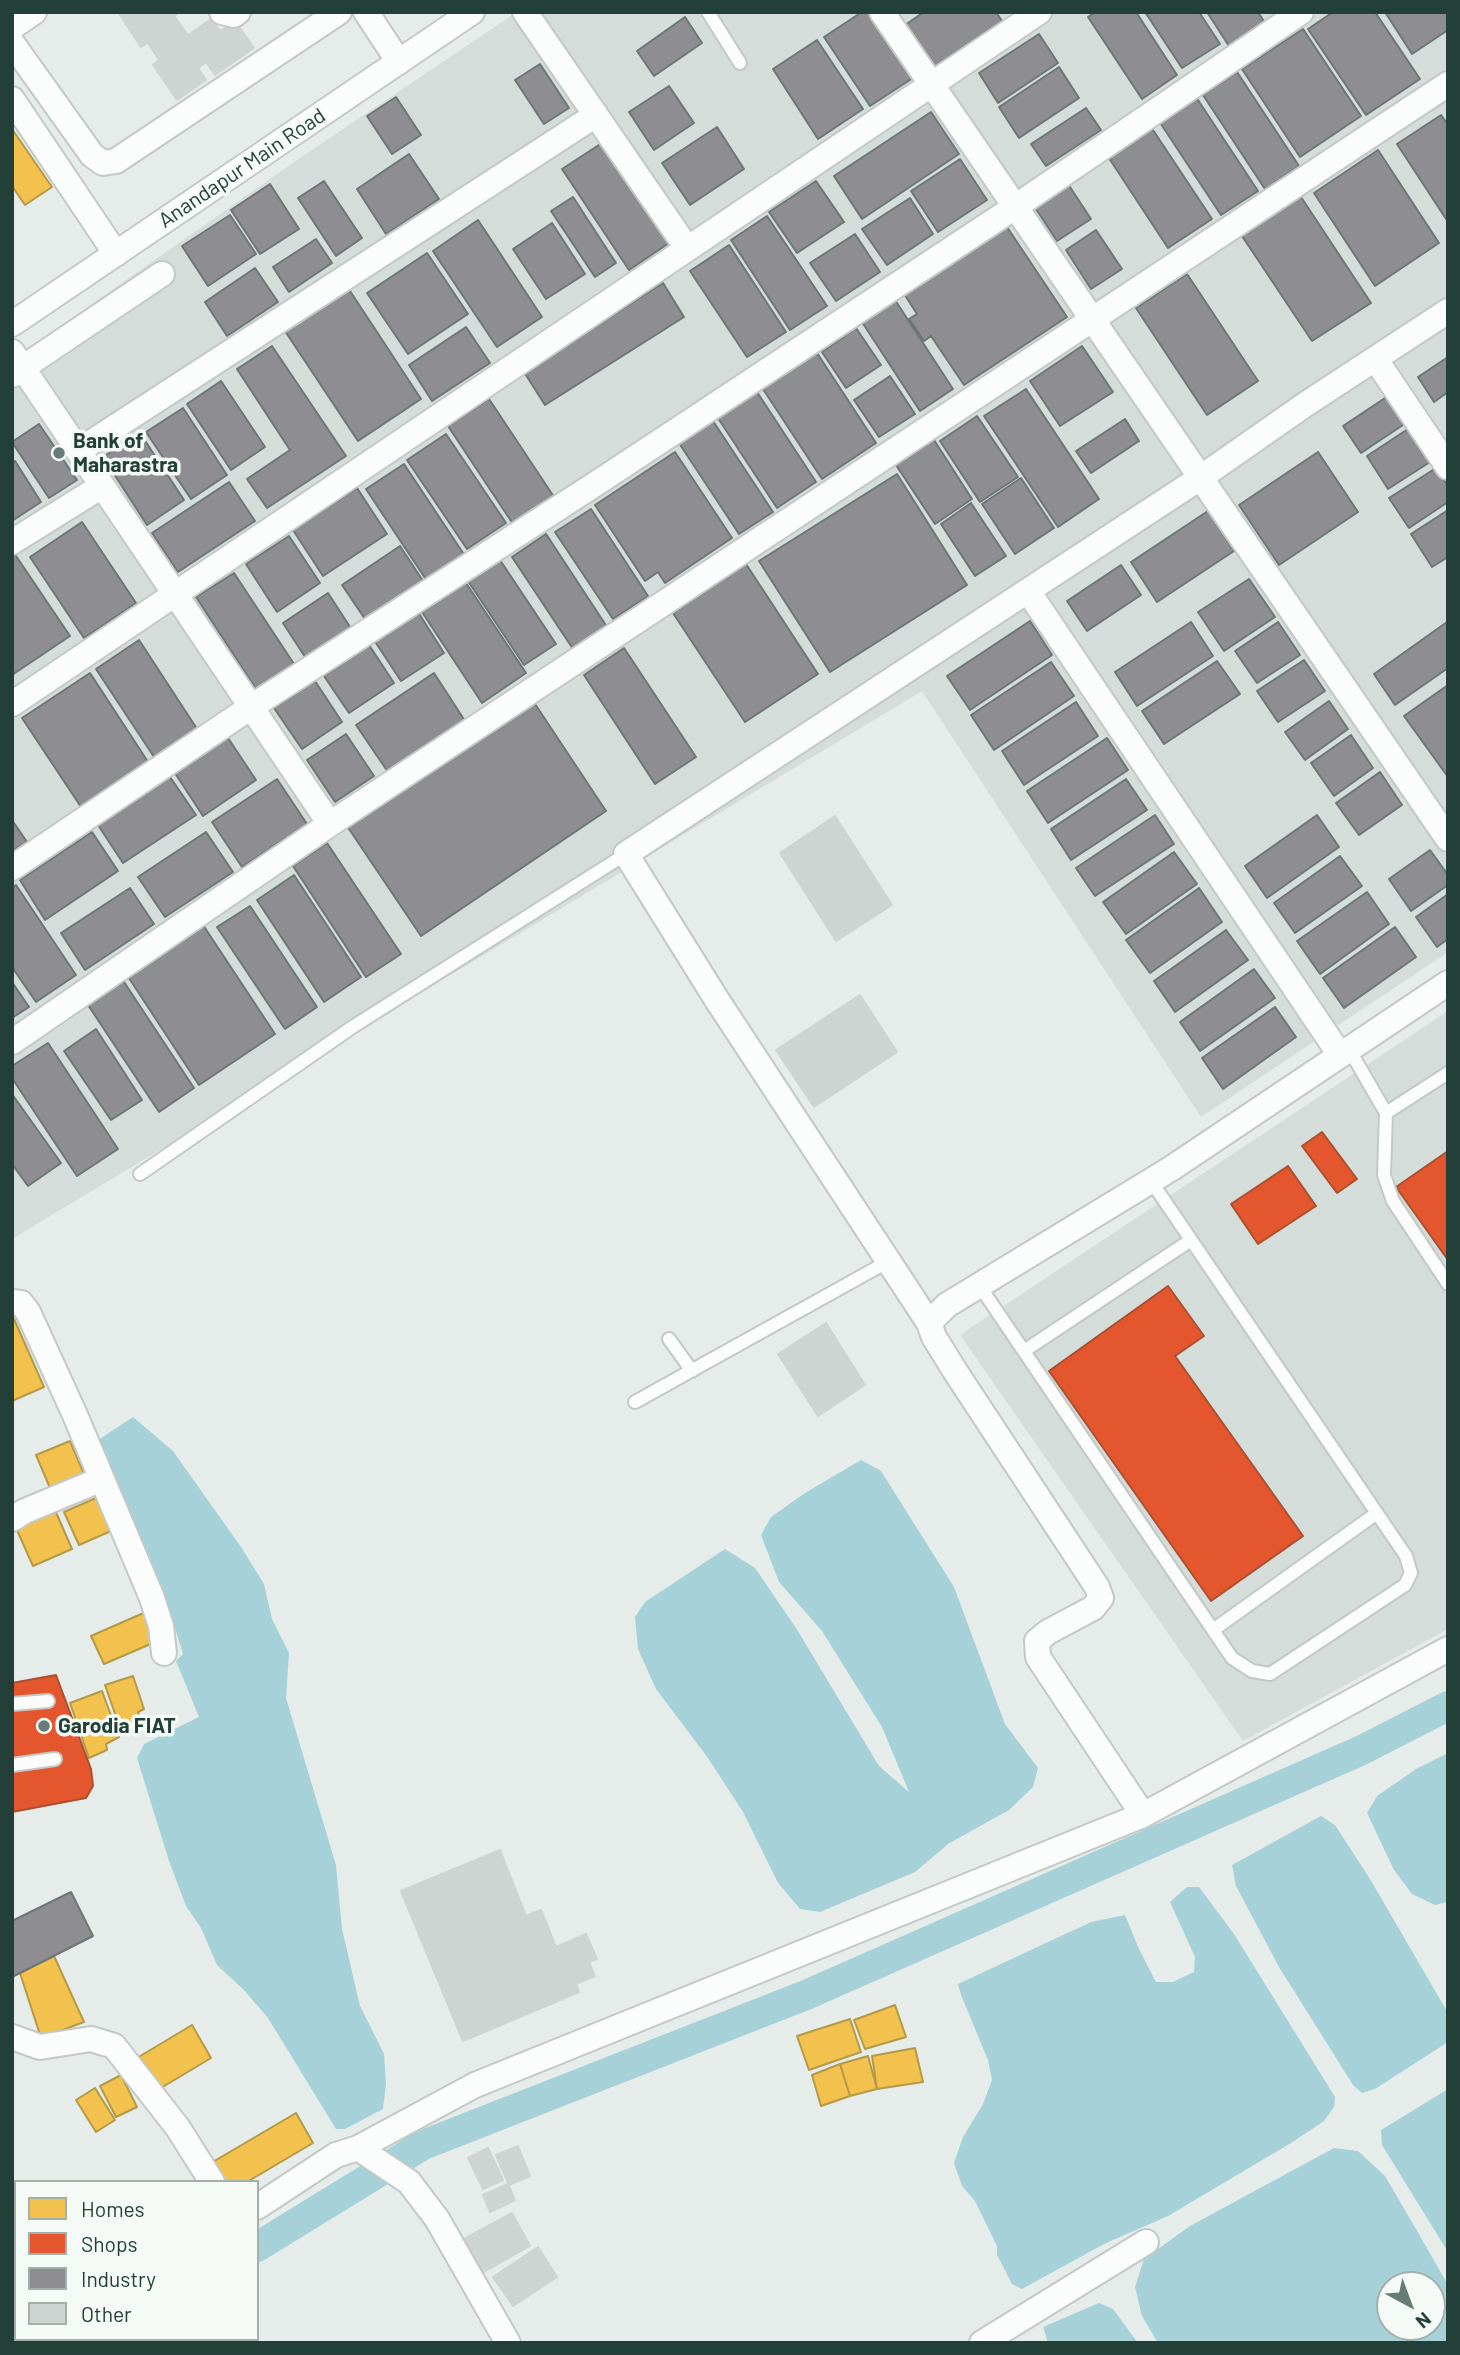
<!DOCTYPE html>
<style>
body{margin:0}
#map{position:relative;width:1460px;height:2355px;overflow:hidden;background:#e6ece9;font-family:Barlow,sans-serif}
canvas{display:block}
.frame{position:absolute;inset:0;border:14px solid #234038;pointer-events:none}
.legend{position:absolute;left:14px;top:2180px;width:245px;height:161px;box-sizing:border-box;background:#f5faf7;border:2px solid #a1b0ab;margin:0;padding:9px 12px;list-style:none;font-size:21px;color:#234038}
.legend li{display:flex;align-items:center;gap:14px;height:35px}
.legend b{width:35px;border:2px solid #a1b0ab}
.north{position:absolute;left:1376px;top:2271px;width:70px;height:70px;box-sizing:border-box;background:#f5faf7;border:2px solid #a1b0ab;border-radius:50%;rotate:139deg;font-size:19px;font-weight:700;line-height:28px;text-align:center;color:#234038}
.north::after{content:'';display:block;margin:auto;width:24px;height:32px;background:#677c76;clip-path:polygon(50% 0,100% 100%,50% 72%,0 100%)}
</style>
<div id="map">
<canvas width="1460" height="2355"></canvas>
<div class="frame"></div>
<ul class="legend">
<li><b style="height:19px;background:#f2c14e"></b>Homes</li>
<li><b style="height:19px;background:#e4572e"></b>Shops</li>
<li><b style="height:19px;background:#8d8d92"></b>Industry</li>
<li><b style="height:19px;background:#ced4d2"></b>Other</li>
</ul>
<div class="north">N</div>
</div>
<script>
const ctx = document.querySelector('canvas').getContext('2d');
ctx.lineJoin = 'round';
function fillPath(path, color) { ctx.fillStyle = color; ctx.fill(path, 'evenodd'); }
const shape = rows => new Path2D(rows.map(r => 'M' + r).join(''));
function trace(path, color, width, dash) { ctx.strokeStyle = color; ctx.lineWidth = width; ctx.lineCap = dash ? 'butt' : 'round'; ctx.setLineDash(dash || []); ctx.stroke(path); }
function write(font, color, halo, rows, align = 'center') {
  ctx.font = font + ' Barlow,sans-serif'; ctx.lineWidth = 7; ctx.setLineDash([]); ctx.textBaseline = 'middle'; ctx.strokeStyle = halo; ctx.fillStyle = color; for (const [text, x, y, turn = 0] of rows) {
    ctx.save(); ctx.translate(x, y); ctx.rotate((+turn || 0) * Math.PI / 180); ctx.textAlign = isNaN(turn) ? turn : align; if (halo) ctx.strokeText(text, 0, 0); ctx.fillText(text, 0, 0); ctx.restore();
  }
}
fillPath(shape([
 [517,12,1448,12,1448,952,1201,1117,922,691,12,1239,12,360,300,158],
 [1448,1011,1448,1629,1243,1741,960,1335]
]), '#d4ddd9');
fillPath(shape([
 [133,1417,173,1451,241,1547,264,1584,272,1619,289,1653,286,1698,336,1865,342,1929,360,2006,384,2054,386,2084,383,2109,345,2129,336,2129,268,2018,244,1990,217,1965,201,1928,186,1906,169,1861,137,1758,144,1744,199,1717,176,1661,183,1654,164,1592,95,1442],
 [861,1460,881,1471,954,1587,1005,1724,1038,1768,1033,1787,1009,1810,948,1844,915,1872,820,1912,800,1909,778,1883,743,1812,708,1758,656,1689,638,1649,635,1617,645,1602,725,1549,755,1568,796,1628,879,1766,909,1792,882,1727,822,1631,779,1582,761,1535,771,1517,805,1493],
 [1448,1753,1448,1902,1435,1905,1412,1894,1394,1870,1367,1813,1377,1796,1416,1769],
 [1321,1816,1335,1825,1370,1879,1448,2013,1448,2042,1375,2089,1362,2093,1353,2085,1279,1967,1236,1886,1232,1865],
 [1187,1887,1199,1887,1234,1934,1335,2097,1334,2107,1324,2121,1291,2143,1168,2216,1104,2244,1022,2289,1012,2284,997,2255,997,2246,975,2201,962,2186,954,2163,963,2137,983,2104,992,2080,988,2060,961,1995,958,1984,1091,1922,1125,1915,1139,1949,1156,1982,1173,1982,1194,1972,1195,1957,1170,1902],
 [1448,2089,1448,2252,1382,2145,1381,2130],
 [1334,2148,1358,2151,1385,2176,1416,2229,1448,2285,1448,2343,1158,2343,1142,2316,1135,2287,1144,2259,1190,2226],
 [1432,2285,1432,2327,1390,2327,1390,2285],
 [1099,2303,1113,2309,1138,2343,1048,2343,1043,2327]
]), '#a7d1d9');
const homes = shape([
 [12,129,52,187,25,205,12,186,12,129],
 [14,1319,44,1387,12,1401,12,1320,14,1319],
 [70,1441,84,1474,50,1488,36,1455,70,1441],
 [96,1498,111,1531,79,1545,64,1512,96,1498],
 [55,1510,72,1549,33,1566,16,1528,55,1510],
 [148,1611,160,1640,104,1664,91,1636,148,1611],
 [133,1676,144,1709,138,1712,142,1724,121,1731,105,1685,133,1676],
 [102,1691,119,1737,106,1744,107,1750,89,1758,70,1703,102,1691],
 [54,1956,84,2022,41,2038,20,1973,54,1956],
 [895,2005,906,2037,865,2049,854,2020,895,2005],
 [850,2019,861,2052,809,2070,797,2036,850,2019],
 [192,2025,211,2058,156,2091,137,2058,192,2025],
 [915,2048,923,2082,877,2089,872,2056,915,2048],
 [868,2056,877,2089,850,2096,840,2064,868,2056],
 [840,2064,850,2096,821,2106,812,2075,840,2064],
 [121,2075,137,2107,116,2117,100,2086,121,2075],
 [95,2088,115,2120,96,2132,76,2100,95,2088],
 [296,2113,313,2143,247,2182,222,2182,211,2163,296,2113]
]);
fillPath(homes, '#f2c14e');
trace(homes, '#b49a47', 2);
const shops = shape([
 [1322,1132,1357,1179,1337,1193,1302,1146,1322,1132],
 [1448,1151,1448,1260,1396,1187,1448,1151],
 [1288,1166,1316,1206,1258,1244,1231,1204,1288,1166],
 [1168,1286,1204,1336,1175,1356,1303,1536,1211,1601,1049,1371,1168,1286],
 [56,1675,91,1769,93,1786,86,1798,12,1812,12,1683,56,1675]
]);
fillPath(shops, '#e4572e');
trace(shops, '#aa5031', 2);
const industry = shape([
 [862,12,870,12,913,78,870,106,824,37,862,12],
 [924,12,996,12,1006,27,933,74,902,27,924,12],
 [1095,12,1136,12,1177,75,1142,99,1088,17,1095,12],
 [1145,12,1199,12,1220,44,1182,68,1145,12],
 [1207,12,1258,12,1265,23,1229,46,1207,12],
 [1333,12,1375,12,1420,79,1366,115,1308,29,1333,12],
 [1385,12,1448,12,1448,30,1412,54,1385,12],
 [685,17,702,43,654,76,637,51,685,17],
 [1303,29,1361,116,1300,157,1242,69,1303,29],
 [1039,34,1058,63,998,103,979,73,1039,34],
 [817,40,863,109,818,139,773,69,817,40],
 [540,64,569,108,544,124,515,80,540,64],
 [1059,67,1079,98,1019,138,999,107,1059,67],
 [1237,72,1299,166,1265,189,1203,95,1237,72],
 [669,86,694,123,654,150,629,112,669,86],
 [1194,94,1258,191,1221,215,1157,118,1194,94],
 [396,97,421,135,392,154,367,116,396,97],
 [1086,108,1101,130,1046,166,1031,144,1086,108],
 [931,112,959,154,862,219,834,176,931,112],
 [1441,115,1448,125,1448,222,1397,144,1441,115],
 [1149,124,1212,219,1168,248,1105,152,1149,124],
 [717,127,744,169,690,205,662,163,717,127],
 [602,143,669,243,629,270,562,169,602,143],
 [1378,150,1439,243,1375,286,1314,193,1378,150],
 [409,154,439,199,386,234,357,189,409,154],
 [960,159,987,200,938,232,911,191,960,159],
 [324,181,362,238,336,256,298,198,324,181],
 [816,181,844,222,797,253,769,212,816,181],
 [1066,181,1091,219,1057,241,1032,203,1066,181],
 [270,184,299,229,260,254,231,210,270,184],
 [1299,194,1371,303,1312,341,1240,233,1299,194],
 [573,197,616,263,595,277,551,211,573,197],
 [910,198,933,234,887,265,862,229,910,198],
 [230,215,256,254,208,286,182,246,230,215],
 [767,216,827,306,790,330,731,240,767,216],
 [478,220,542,317,497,347,433,251,478,220],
 [1003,221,1067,317,964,385,931,336,924,341,909,319,917,314,901,289,1003,221],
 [552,223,585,274,546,299,513,249,552,223],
 [1096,230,1122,269,1091,289,1066,250,1096,230],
 [855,234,880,272,836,301,810,263,855,234],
 [316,239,332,263,289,292,273,267,316,239],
 [729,245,786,332,747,357,690,271,729,245],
 [427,253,468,314,408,354,367,293,427,253],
 [255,268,278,302,227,336,205,302,255,268],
 [1187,274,1258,381,1207,415,1136,308,1187,274],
 [663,283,684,317,545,405,524,372,663,283],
 [348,288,421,399,358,441,285,331,348,288],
 [895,300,953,389,920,411,862,322,895,300],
 [466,327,490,363,432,401,409,365,466,327],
 [856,328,881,365,846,388,822,352,856,328],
 [272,346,346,456,267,508,247,479,290,450,237,369,272,346],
 [1082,346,1113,392,1060,426,1030,381,1082,346],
 [817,353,876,443,822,479,763,389,817,353],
 [1448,357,1448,392,1434,402,1418,377,1448,357],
 [890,376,915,414,879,437,854,400,890,376],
 [221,381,265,447,231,470,187,404,221,381],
 [1026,389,1099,499,1058,527,984,416,1026,389],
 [757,392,816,482,777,508,718,418,757,392],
 [1388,396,1406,423,1361,453,1343,426,1388,396],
 [489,399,558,503,517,530,448,426,489,399],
 [183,408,227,475,191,499,146,432,183,408],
 [977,416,1018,477,980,502,940,441,977,416],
 [711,418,773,512,739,534,677,440,711,418],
 [1125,419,1139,441,1091,473,1076,451,1125,419],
 [39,424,77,480,49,498,12,442,39,424],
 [1408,429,1430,462,1388,489,1367,456,1408,429],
 [140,433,184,500,147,525,103,457,140,433],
 [446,434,506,523,467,549,407,460,446,434],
 [934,440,972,499,935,524,896,465,934,440],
 [675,452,732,538,665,583,658,572,645,581,595,505,675,452],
 [1318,452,1358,512,1279,565,1239,505,1318,452],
 [15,461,41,502,12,521,12,463,15,461],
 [404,464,467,559,429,584,366,489,404,464],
 [1436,468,1448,486,1448,502,1409,528,1389,498,1436,468],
 [897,474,967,585,830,672,759,561,897,474],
 [1021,478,1054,528,1015,554,982,504,1021,478],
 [229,482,255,521,178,572,152,533,229,482],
 [357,488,387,534,323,576,293,530,357,488],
 [971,503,1006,556,975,576,941,524,971,503],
 [591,509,648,596,613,619,555,532,591,509],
 [1448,510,1448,557,1432,567,1411,534,1448,510],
 [1208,511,1234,551,1157,602,1131,562,1208,511],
 [82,522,136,603,84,638,30,557,82,522],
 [546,534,613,636,579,658,512,557,546,534],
 [289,536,320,583,277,612,246,564,289,536],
 [400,546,425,584,367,622,342,585,400,546],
 [14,553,70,636,12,675,12,554,14,553],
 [498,557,556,644,524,665,466,578,498,557],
 [746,564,818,674,745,722,673,613,746,564],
 [1121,565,1141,595,1087,631,1067,601,1121,565],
 [234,573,296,667,258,692,196,597,234,573],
 [1249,579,1275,617,1224,651,1198,612,1249,579],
 [466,583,526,673,482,703,422,612,466,583],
 [328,593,352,630,307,660,283,623,328,593],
 [418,612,444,653,401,681,374,640,418,612],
 [1030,621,1052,655,970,710,947,676,1030,621],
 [1191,622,1213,656,1137,706,1115,672,1191,622],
 [1278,622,1300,655,1257,683,1235,651,1278,622],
 [1447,622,1448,668,1395,705,1374,674,1447,622],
 [139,640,201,735,158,763,96,669,139,640],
 [369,645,394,683,349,713,324,676,369,645],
 [624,648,696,757,655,784,584,675,624,648],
 [1304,660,1325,691,1278,722,1257,691,1304,660],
 [1217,661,1240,694,1164,744,1142,711,1217,661],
 [1051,662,1074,696,994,750,971,715,1051,662],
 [90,673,152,768,85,813,22,718,90,673],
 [434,673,465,721,388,772,356,725,434,673],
 [315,681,342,722,302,749,274,708,315,681],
 [1448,685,1448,777,1404,716,1448,685],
 [533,701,606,811,421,936,347,826,533,701],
 [1329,701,1348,729,1305,760,1285,732,1329,701],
 [1076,702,1098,736,1024,785,1002,751,1076,702],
 [224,732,256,780,203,816,171,767,224,732],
 [346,734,374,776,335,802,307,760,346,734],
 [1351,735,1373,768,1334,796,1311,763,1351,735],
 [1107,738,1128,770,1048,823,1027,791,1107,738],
 [1380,772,1402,805,1359,835,1336,803,1380,772],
 [168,774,196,815,123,863,96,822,168,774],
 [277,779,307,824,242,867,212,822,277,779],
 [1126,779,1147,810,1071,860,1051,829,1126,779],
 [1155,815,1174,844,1095,896,1076,868,1155,815],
 [1317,815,1339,847,1267,898,1245,866,1317,815],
 [12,820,27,842,12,851,12,820],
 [92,832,118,871,45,920,20,880,92,832],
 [206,832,233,872,165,917,138,877,206,832],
 [327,843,401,954,366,977,293,866,327,843],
 [1430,850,1448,875,1448,885,1411,911,1389,879,1430,850],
 [1174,852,1197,884,1126,934,1103,902,1174,852],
 [1340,856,1362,886,1295,933,1274,903,1340,856],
 [294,875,361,977,324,1002,257,900,294,875],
 [16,885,76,975,36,1002,12,967,12,888,16,885],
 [130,888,154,924,85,970,61,933,130,888],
 [1199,888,1222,922,1150,973,1126,940,1199,888],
 [1367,892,1389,924,1320,974,1297,941,1367,892],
 [1448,894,1448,939,1437,947,1416,917,1448,894],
 [250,906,317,1007,285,1029,217,927,250,906],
 [203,925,275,1034,199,1085,127,975,203,925],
 [1395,927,1416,957,1344,1008,1323,978,1395,927],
 [1226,930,1248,960,1175,1012,1154,981,1226,930],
 [1254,969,1275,998,1200,1051,1180,1022,1254,969],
 [122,979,194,1088,159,1112,86,1002,122,979],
 [12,982,29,1007,12,1018,12,982],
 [1275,1007,1296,1037,1223,1089,1202,1058,1275,1007],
 [96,1029,142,1100,111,1120,64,1051,96,1029],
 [48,1043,118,1149,77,1176,12,1078,12,1066,48,1043],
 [12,1094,61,1163,28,1186,12,1164,12,1094],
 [71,1892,93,1936,12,1977,12,1921,71,1892]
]);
fillPath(industry, '#8d8d92');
trace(industry, '#6d7677', 2);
trace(shape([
 [257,2247,423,2145,806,1995,1362,1750,1448,1706],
 [127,2343,132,2339]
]), '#a7d1d9', 30);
const building = shape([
 [118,12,180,12,174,16,188,35,211,19,220,31,235,21,254,48,215,75,206,62,198,68,206,80,177,100,153,65,159,60,148,43,141,47,118,12],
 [835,816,892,905,836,941,780,853,835,816],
 [860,995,897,1052,814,1107,776,1050,860,995],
 [826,1323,865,1385,818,1416,778,1354,826,1323],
 [500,1850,526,1916,541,1910,556,1947,586,1934,597,1959,589,1962,595,1976,576,1984,579,1992,463,2041,401,1891,500,1850],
 [518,2146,530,2176,509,2185,496,2155,518,2146],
 [488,2148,503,2180,483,2189,468,2158,488,2148],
 [508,2184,515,2200,490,2212,483,2195,508,2184],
 [512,2213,530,2246,482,2273,464,2239,512,2213],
 [538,2247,557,2277,513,2306,493,2277,538,2247]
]);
fillPath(building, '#ced4d2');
trace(building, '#cfd4d2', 2);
const service = shape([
 [708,12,740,63],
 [1349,1049,1386,1113,1384,1175,1393,1201,1448,1284],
 [1386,1113,1448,1073],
 [140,1174,354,1026,626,854],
 [979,1285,1232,1658,1252,1671,1270,1674,1405,1585,1411,1573,1406,1556,1151,1181],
 [669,1339,692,1371],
 [1024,1351,1191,1240],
 [635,1402,889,1261],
 [1213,1630,1377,1513],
 [12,1704,48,1701],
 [12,1765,55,1759]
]);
const minor = shape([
 [222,12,234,15,238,12],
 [366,12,399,62],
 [525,12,687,248],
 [882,12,1448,839],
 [12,27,34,12],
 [12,43,92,155,103,163,116,161,339,12],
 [12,99,116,254],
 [12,324,472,12],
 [12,352,330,824],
 [1376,360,1448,467],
 [12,375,162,274],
 [78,451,596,115],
 [12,542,102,486],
 [1028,591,1340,1055],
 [12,704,1039,12],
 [12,868,251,707,600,481,1015,207,1301,12],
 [12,1042,330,824,1448,84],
 [12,1302,21,1303,28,1312,75,1415,152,1598,161,1626,164,1653],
 [929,1323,717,1000,626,854,1200,478,1306,404,1448,311],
 [12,1519,25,1511,102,1479],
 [1143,1815,1038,1657,1037,1641,1048,1632,1093,1608,1101,1598,1097,1587,955,1371,934,1337,929,1323,947,1305,1172,1168,1448,983],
 [12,2037,40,2047,91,2039,114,2046,178,2128,212,2182],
 [358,2148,409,2182,437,2219,508,2343],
 [257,2207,336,2155,358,2148,475,2085,1143,1815,1448,1649],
 [77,2343,82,2339],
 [982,2343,1146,2242]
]);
trace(service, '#c3c9c6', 16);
trace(minor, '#c3c9c6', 28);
trace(service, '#fbfcfc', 12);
trace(minor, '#fbfcfc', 24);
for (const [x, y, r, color] of [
 [59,453,7,"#677c76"],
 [44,1726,7,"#677c76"]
]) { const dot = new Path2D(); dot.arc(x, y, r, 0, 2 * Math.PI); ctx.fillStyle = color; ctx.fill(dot); trace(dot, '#f5faf7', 2.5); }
write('21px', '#234038', '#f5faf7', [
 ["Anandapur Main Road",242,168,-34]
]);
write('bold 21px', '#234038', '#f5faf7', [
 ["Bank of",73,441],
 ["Maharastra",73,465],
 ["Garodia FIAT",58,1726]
], 'left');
</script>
